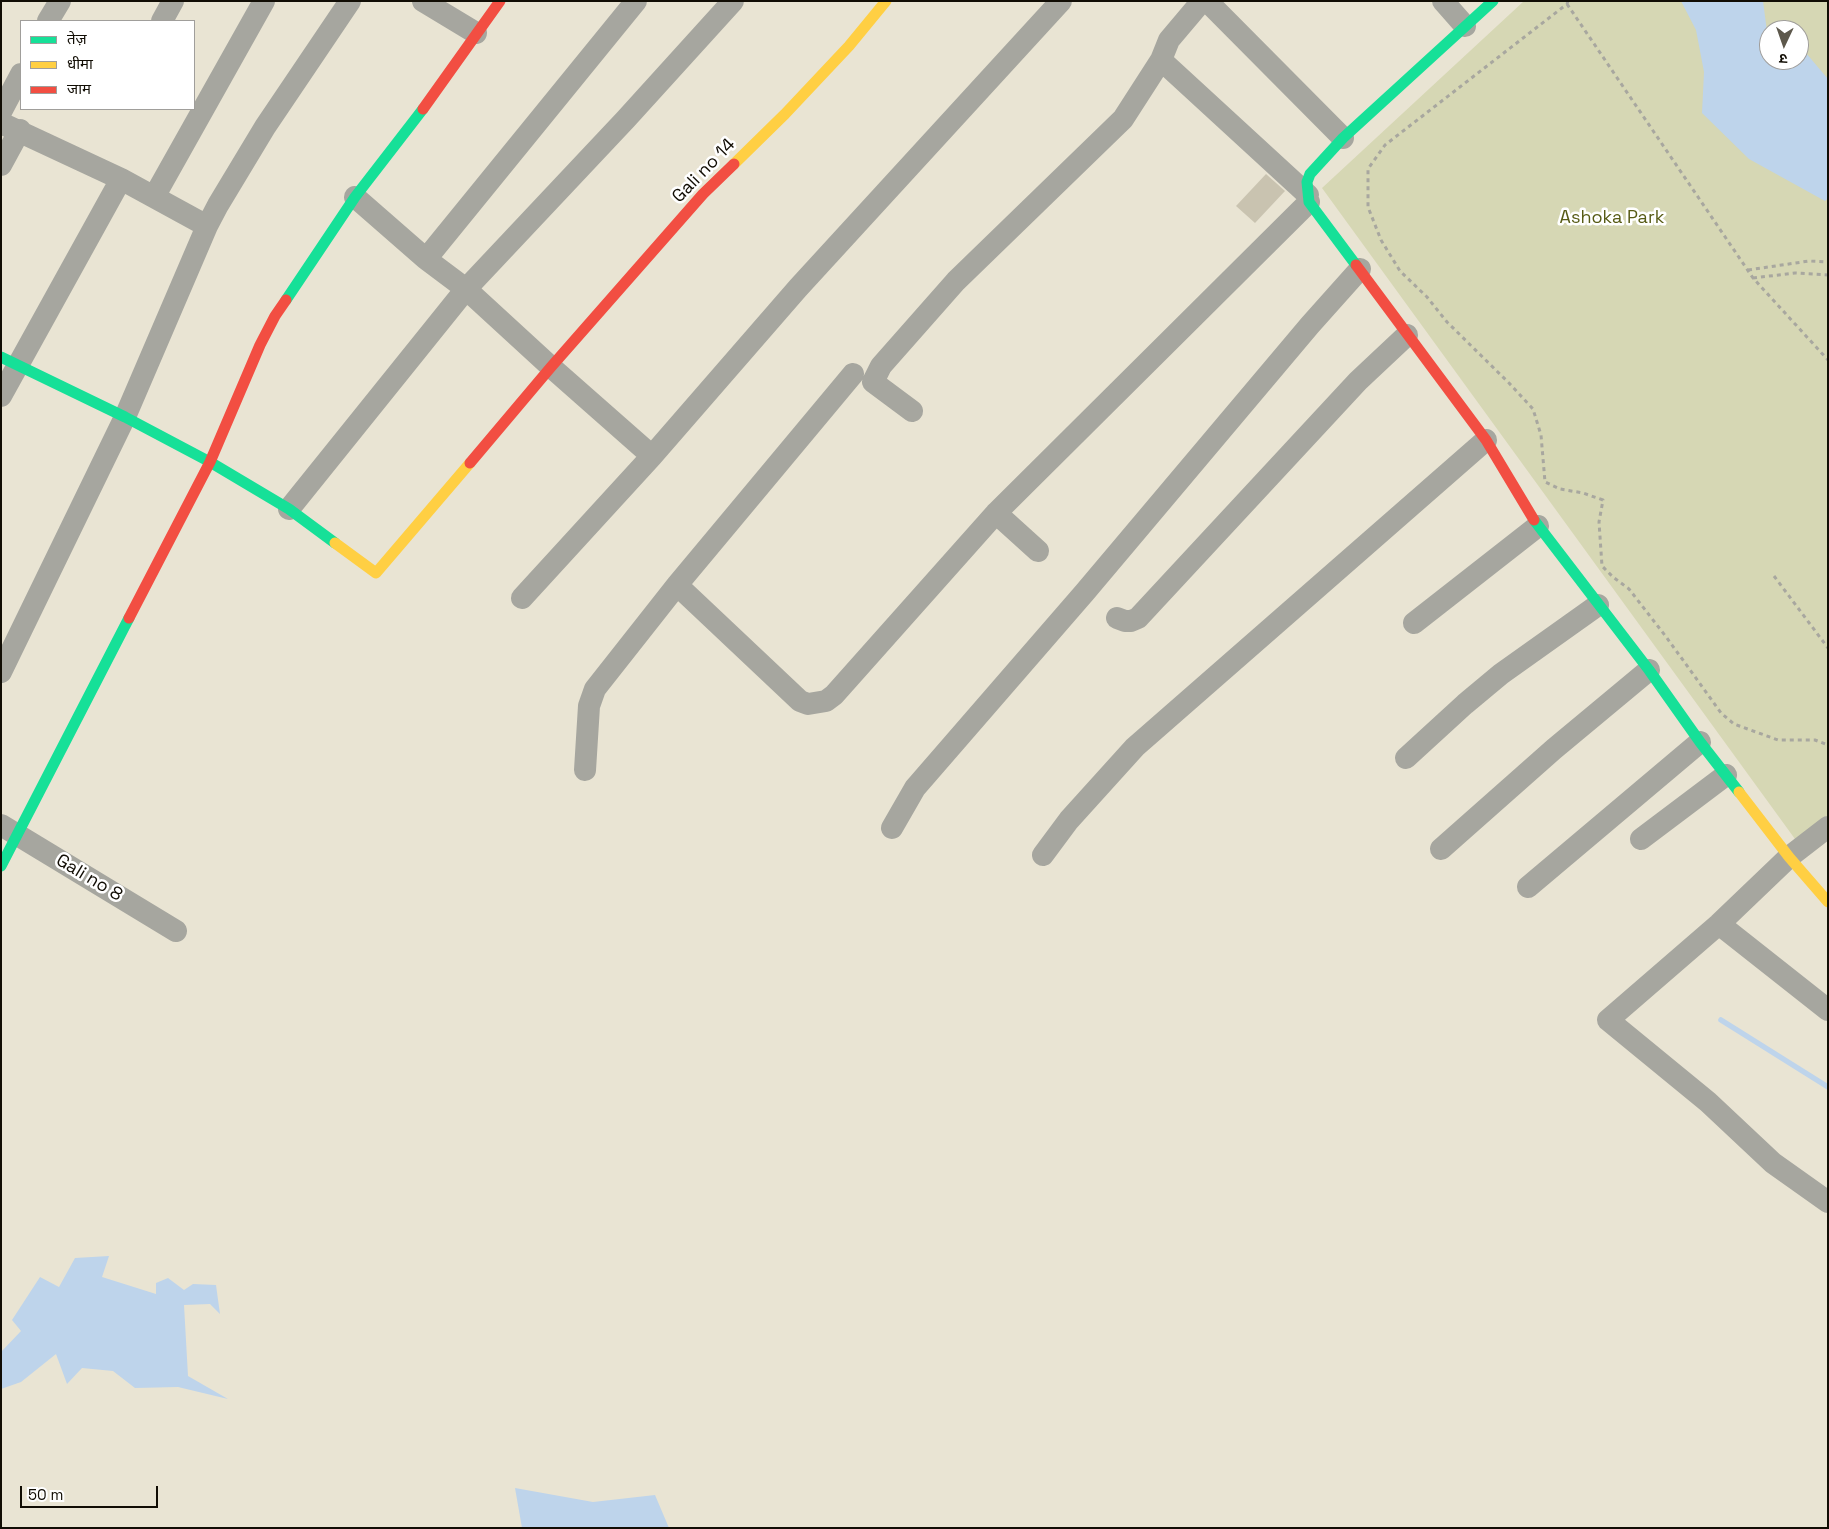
<!DOCTYPE html>
<meta charset="utf-8">
<style>
body{margin:0}
#map{position:relative;width:1829px;height:1529px;overflow:hidden;background:#e9e4d3;font-family:"Space Grotesk","Noto Sans Devanagari",sans-serif}
canvas{display:block}
.frame{position:absolute;inset:0;border:2px solid #110d04;pointer-events:none}
.legend{position:absolute;left:20px;top:20px;width:175px;height:90px;box-sizing:border-box;background:#fff;border:1px solid #a09e9b;margin:0;padding:6px 9px;list-style:none;font-size:15px;color:#110d04}
.legend li{display:flex;align-items:center;gap:10px;height:25px}
.legend b{width:25px;border:1px solid #a09e9b}
.north{position:absolute;left:1759px;top:20px;width:50px;height:50px;box-sizing:border-box;background:#fff;border:1px solid #a09e9b;border-radius:50%;rotate:183deg;font-size:14px;font-weight:700;line-height:20px;text-align:center;color:#110d04}
.north::after{content:'';display:block;margin:auto;width:18px;height:22px;background:#5d584c;clip-path:polygon(50% 0,100% 100%,50% 72%,0 100%)}
.scale{position:absolute;left:20px;top:1486px;width:138px;height:22px;box-sizing:border-box;border:2px solid #110d04;border-top:0;padding-left:6px;font-size:15px;line-height:18px;white-space:nowrap;color:#110d04;-webkit-text-stroke:4px #fff;paint-order:stroke}
</style>
<div id="map">
<canvas width="1829" height="1529"></canvas>
<div class="frame"></div>
<ul class="legend">
<li><b style="height:6px;background:#16e098"></b>तेज़</li>
<li><b style="height:6px;background:#ffcf43"></b>धीमा</li>
<li><b style="height:6px;background:#f24e42"></b>जाम</li>
</ul>
<div class="north">उ</div>
<div class="scale">50 m</div>
</div>
<script>
const ctx = document.querySelector('canvas').getContext('2d');
ctx.lineJoin = 'round';
function fillPath(path, color) { ctx.fillStyle = color; ctx.fill(path, 'evenodd'); }
const shape = rows => new Path2D(rows.map(r => 'M' + r).join(''));
function trace(path, color, width, dash) { ctx.strokeStyle = color; ctx.lineWidth = width; ctx.lineCap = dash ? 'butt' : 'round'; ctx.setLineDash(dash || []); ctx.stroke(path); }
function write(font, color, halo, rows, align = 'center') {
  ctx.font = font + ' "Space Grotesk",sans-serif'; ctx.lineWidth = 5; ctx.setLineDash([]); ctx.textBaseline = 'middle'; ctx.strokeStyle = halo; ctx.fillStyle = color; for (const [text, x, y, turn = 0] of rows) {
    ctx.save(); ctx.translate(x, y); ctx.rotate((+turn || 0) * Math.PI / 180); ctx.textAlign = isNaN(turn) ? turn : align; if (halo) ctx.strokeText(text, 0, 0); ctx.fillText(text, 0, 0); ctx.restore();
  }
}
fillPath(shape([
 [1524,1,1828,1,1828,816,1795,839,1322,188],
 [1769,30,1799,30,1799,60,1769,60]
]), '#d6d7b4');
fillPath(shape([
 [1681,1,1763,1,1769,47,1769,60,1799,60,1799,52,1806,53,1828,79,1828,198,1825,201,1749,159,1702,113,1704,72,1696,30],
 [109,1256,102,1277,156,1294,156,1283,168,1278,184,1290,193,1284,216,1285,220,1314,210,1304,184,1305,188,1376,228,1399,178,1387,135,1388,113,1371,82,1368,67,1384,56,1354,21,1382,1,1389,1,1352,21,1331,12,1320,40,1277,59,1287,75,1258],
 [515,1488,593,1502,655,1495,669,1528,522,1528]
]), '#bed4eb');
trace(shape([
 [1721,1020,1828,1087]
]), '#bed4eb', 5.5);
fillPath(shape([
 [1266,174,1285,191,1255,223,1236,206]
]), '#c9c3b0');
trace(shape([
 [1568,1,1567,4,1385,145,1368,169,1368,207,1381,240,1400,271,1427,297,1447,322,1509,383,1533,409,1541,435,1545,482,1560,489,1583,493,1603,500,1599,522,1602,566,1613,577,1629,589,1667,638,1721,713,1734,724,1778,740,1815,740,1828,745],
 [1567,4,1753,278,1828,360],
 [1748,270,1809,261,1828,262],
 [1753,278,1795,273,1828,275],
 [1774,576,1828,648]
]), '#a8a79f', 3, [4, 4]);
trace(shape([
 [423,1,476,33],
 [1207,1,1343,138],
 [1443,1,1465,26],
 [48,21,60,1],
 [162,21,173,1],
 [1161,60,1308,195],
 [1,112,21,74],
 [1,123,121,179,207,226],
 [1,165,20,130],
 [154,197,264,1],
 [355,197,426,259,466,289,551,367,652,456],
 [426,259,636,1],
 [1,396,121,179],
 [912,411,873,382,881,366,956,281,1123,119,1161,60,1169,40,1202,1],
 [289,509,466,289,626,119,733,1],
 [996,513,1038,551],
 [677,585,800,701,808,704,826,701,834,695,996,513,1309,202],
 [522,598,652,456,798,288,1061,1],
 [1117,618,1125,621,1131,621,1138,618,1358,381,1407,335],
 [1414,623,1538,526],
 [1,672,125,417,207,226,218,205,265,127,350,1],
 [1406,758,1465,704,1501,674,1598,605],
 [585,770,589,706,595,689,677,585,853,374],
 [1,825,176,931],
 [1828,827,1789,857,1719,924,1608,1020,1708,1102,1773,1163,1828,1202],
 [892,828,915,788,1085,592,1310,325,1360,269],
 [1641,839,1726,775],
 [1441,849,1554,749,1649,670],
 [1043,855,1069,820,1135,747,1486,440],
 [1528,887,1700,742],
 [1719,924,1828,1010]
]), '#a6a69f', 22);
trace(shape([
 [1356,265,1309,202,1307,182,1310,174,1343,138,1493,1],
 [286,300,355,197,423,109],
 [1,357,125,417,210,462,289,509,335,543],
 [1534,520,1649,670,1700,742,1739,792],
 [1,866,129,618]
]), '#16e098', 11);
trace(shape([
 [734,164,785,114,849,46,886,1],
 [335,543,376,573,470,463],
 [1739,792,1789,857,1828,902]
]), '#ffcf43', 11);
trace(shape([
 [423,109,500,1],
 [1356,265,1486,440,1534,520],
 [470,463,551,367,703,194,734,164],
 [129,618,210,462,260,345,275,316,286,300]
]), '#f24e42', 11);
write('18px', '#110d04', '#fff', [
 ["Gali no 14",704,171,-46],
 ["Gali no 8",89,878,31]
]);
write('18px', '#575b15', '#fff', [
 ["Ashoka Park",1612,218]
]);
</script>
